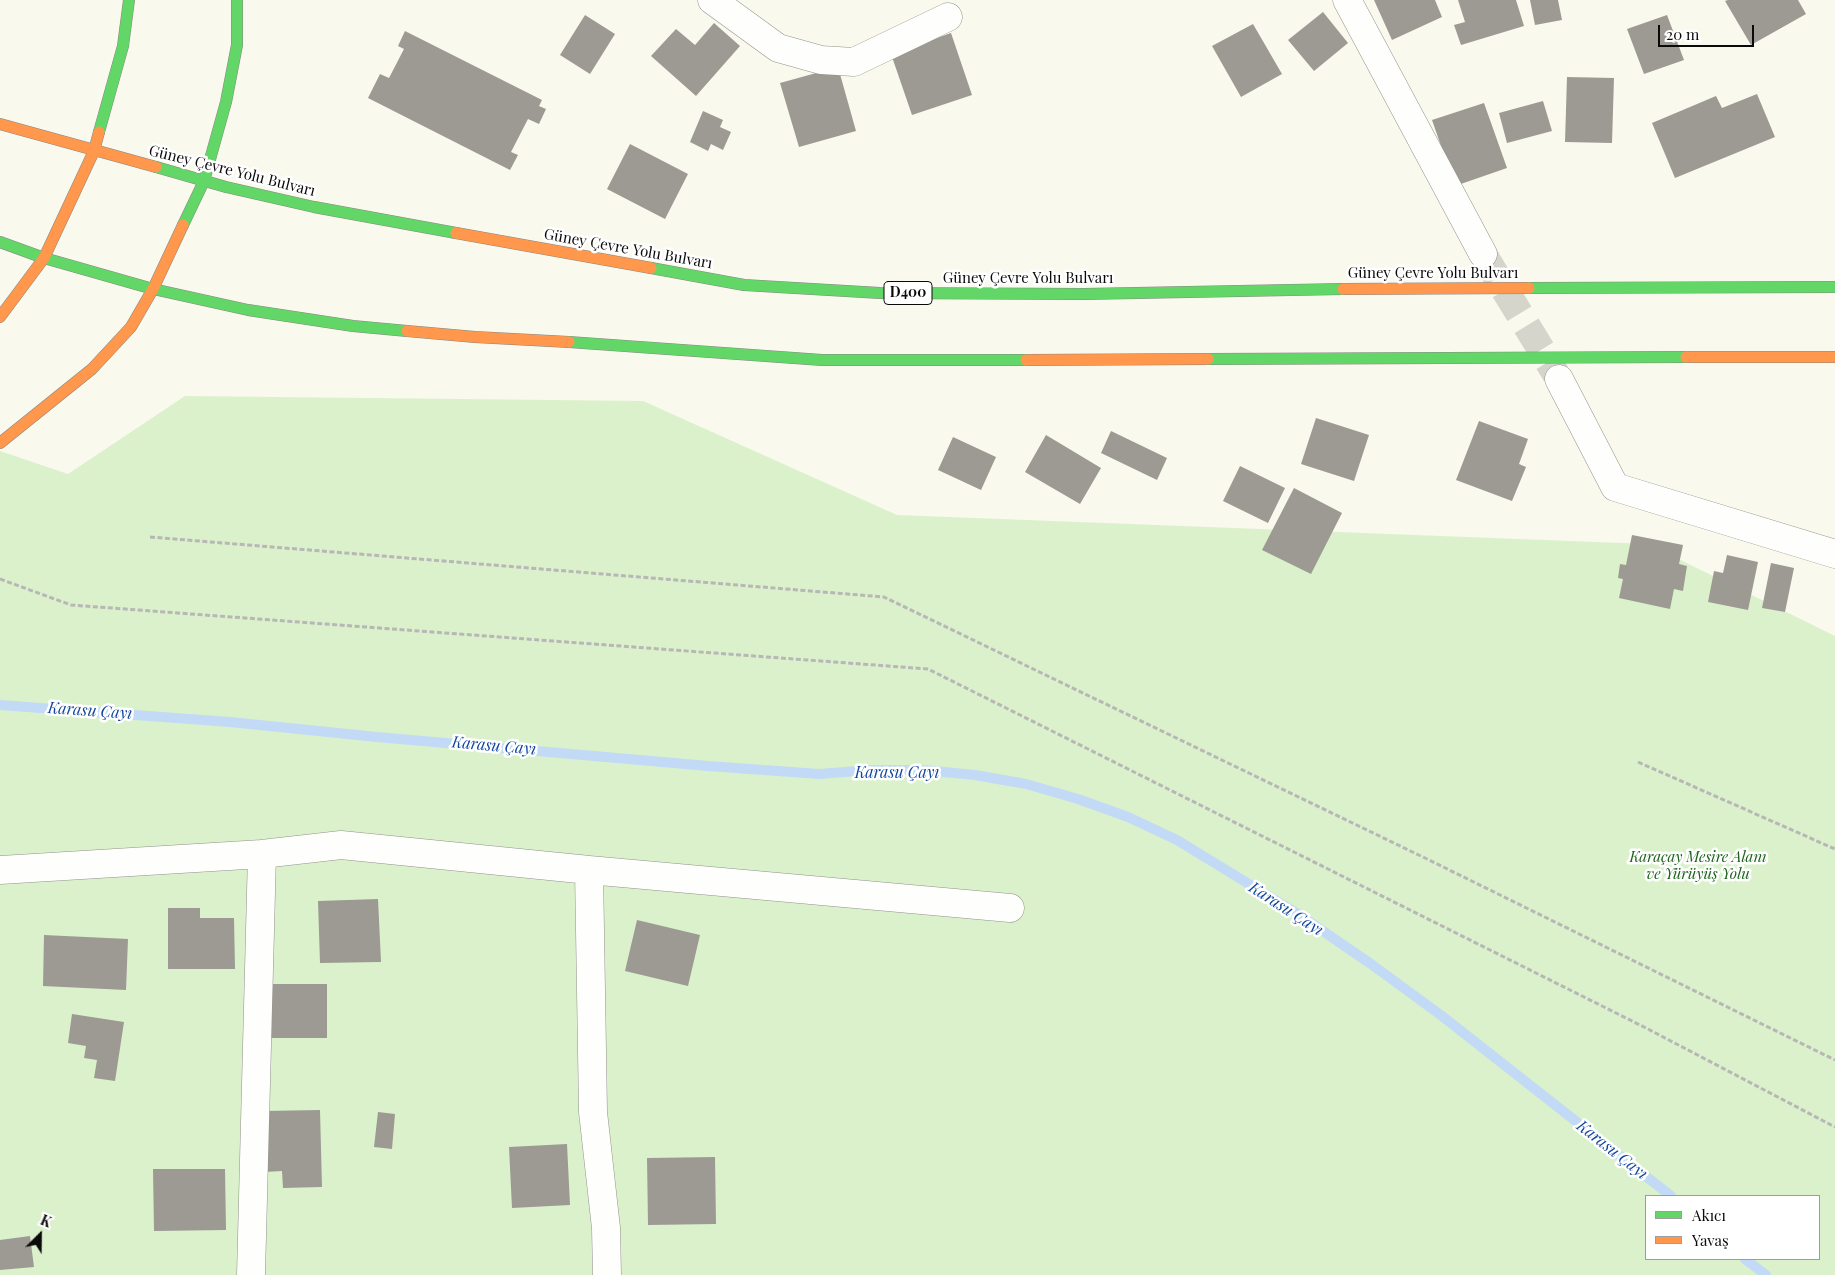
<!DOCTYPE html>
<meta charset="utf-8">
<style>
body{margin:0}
#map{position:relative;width:1835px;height:1275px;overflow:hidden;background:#f9f9ed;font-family:"Playfair Display",serif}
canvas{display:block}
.legend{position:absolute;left:1645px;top:1195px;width:175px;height:65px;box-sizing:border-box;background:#fff;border:1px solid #9d9d9d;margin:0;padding:6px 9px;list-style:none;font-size:15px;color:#0a0a0a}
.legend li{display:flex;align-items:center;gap:10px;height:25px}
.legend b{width:25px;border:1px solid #9d9d9d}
.north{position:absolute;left:15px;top:1210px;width:50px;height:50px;-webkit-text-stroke:4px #fff;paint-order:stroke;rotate:23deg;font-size:14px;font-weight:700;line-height:20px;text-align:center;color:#0a0a0a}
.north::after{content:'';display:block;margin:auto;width:18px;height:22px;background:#0a0a0a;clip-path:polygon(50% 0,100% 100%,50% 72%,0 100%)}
.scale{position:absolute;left:1658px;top:25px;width:96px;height:22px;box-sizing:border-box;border:2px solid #0a0a0a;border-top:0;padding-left:6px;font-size:15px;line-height:18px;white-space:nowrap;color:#0a0a0a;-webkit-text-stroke:4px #fff;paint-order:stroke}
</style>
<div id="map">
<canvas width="1835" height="1275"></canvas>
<ul class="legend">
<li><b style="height:6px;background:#63d668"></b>Akıcı</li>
<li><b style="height:6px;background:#ff974d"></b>Yavaş</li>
</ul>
<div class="north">K</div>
<div class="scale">20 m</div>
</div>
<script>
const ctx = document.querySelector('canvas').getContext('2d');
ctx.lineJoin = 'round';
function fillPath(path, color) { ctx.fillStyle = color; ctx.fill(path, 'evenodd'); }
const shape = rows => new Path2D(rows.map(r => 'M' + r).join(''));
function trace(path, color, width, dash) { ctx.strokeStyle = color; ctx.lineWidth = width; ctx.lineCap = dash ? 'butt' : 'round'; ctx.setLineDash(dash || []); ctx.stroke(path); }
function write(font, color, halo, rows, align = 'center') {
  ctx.font = font + ' "Playfair Display",serif'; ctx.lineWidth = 5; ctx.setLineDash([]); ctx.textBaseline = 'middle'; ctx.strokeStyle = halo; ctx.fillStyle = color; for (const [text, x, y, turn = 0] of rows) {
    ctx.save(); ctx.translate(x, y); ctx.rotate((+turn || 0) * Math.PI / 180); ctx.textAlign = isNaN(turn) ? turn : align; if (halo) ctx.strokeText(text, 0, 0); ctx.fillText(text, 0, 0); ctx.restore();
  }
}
fillPath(shape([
 [185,396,643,401,897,515,1648,544,1835,636,1835,1275,0,1275,0,451,68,474],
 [1646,1196,1819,1196,1819,1259,1646,1259]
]), '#dbf1cc');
trace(shape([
 [0,705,230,722,377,737,708,766,819,774,871,770,923,770,975,775,1026,784,1078,799,1128,817,1177,840,1298,914,1371,964,1442,1016,1671,1196],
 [1745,1259,1766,1275]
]), '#c2daf5', 10);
fillPath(shape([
 [1374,0,1435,0,1442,17,1392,40],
 [1458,0,1516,0,1524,26,1461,45,1454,25,1465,22],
 [1530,0,1558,0,1562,20,1535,25],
 [1728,0,1798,0,1806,14,1751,45,1725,1],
 [1323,12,1348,43,1314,71,1288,40],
 [585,15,615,34,590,74,560,55],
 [1667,15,1684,60,1644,74,1627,29],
 [714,23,740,46,696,96,651,56,676,29,695,45],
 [1253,24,1282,74,1241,97,1212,46],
 [405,31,542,100,539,106,546,109,539,124,528,119,511,152,518,155,510,170,368,98,380,74,389,78,404,49,398,46],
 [951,33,972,95,912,115,891,54],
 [838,67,856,131,799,147,780,83],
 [1567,77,1614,78,1612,143,1565,142],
 [1757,94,1775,137,1675,178,1652,123,1716,96,1722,108],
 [1543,101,1552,131,1507,143,1499,113],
 [1484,103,1507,168,1455,186,1432,120],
 [703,111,723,120,720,127,731,132,723,150,711,144,708,151,690,142],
 [630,144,688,174,665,219,607,189],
 [1316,418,1369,435,1354,481,1301,464],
 [1479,421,1528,439,1519,464,1526,467,1512,501,1456,480],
 [1111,431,1167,458,1157,480,1101,453],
 [1046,435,1101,468,1080,504,1025,472],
 [953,437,996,457,981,490,938,470],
 [1240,466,1285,488,1268,523,1223,501],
 [1294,488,1342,513,1311,574,1262,550],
 [1632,535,1683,545,1679,564,1687,566,1683,591,1674,589,1670,609,1619,598,1623,579,1618,578,1620,564,1626,565],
 [1727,555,1758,562,1748,610,1708,602,1714,571,1723,573],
 [1771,563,1794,568,1785,612,1762,608],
 [378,899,381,962,320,963,318,901],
 [168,908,200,908,200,918,234,918,235,969,168,969],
 [637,920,700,935,688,986,625,971],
 [44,935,128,939,126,990,43,986],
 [267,984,327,984,327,1038,267,1038],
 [72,1014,124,1022,115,1081,94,1078,97,1060,84,1058,86,1046,68,1043],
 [320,1110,322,1187,283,1188,282,1171,265,1172,264,1111],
 [378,1112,395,1114,392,1149,374,1147],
 [567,1144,570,1205,512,1208,509,1147],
 [715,1157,716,1224,648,1225,647,1158],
 [153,1169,225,1169,226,1230,154,1231],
 [30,1236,34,1267,0,1270,0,1240]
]), '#9c9a93');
trace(shape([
 [1483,254,1556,374]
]), '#d5d5cb', 28, [28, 14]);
const street = shape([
 [712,0,778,48,821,60,854,62,948,17],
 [1347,0,1483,254],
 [1559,379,1615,487,1835,554],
 [0,870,262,854],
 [251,1275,262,854,341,845,589,870],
 [607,1275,606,1228,593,1112,589,870,1010,908]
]);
const fast = shape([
 [99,132,123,46,129,0],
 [156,167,226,187,314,207,456,233],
 [183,225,204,181,226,102,237,45,237,0],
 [0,242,44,258,153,289,248,310,353,326,407,331],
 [651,268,744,285,880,293,1084,294,1343,289],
 [1529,288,1835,287],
 [569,342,822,360,1026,360],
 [1208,359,1686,357]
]);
const slow = shape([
 [0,124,156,167],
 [456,233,651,268],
 [1343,289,1529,288],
 [0,317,44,258,94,151,99,132],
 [407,331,475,337,569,342],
 [1686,357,1835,357],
 [1026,360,1208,359],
 [0,443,92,369,131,327,153,289,183,225]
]);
trace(street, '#92928c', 29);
trace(fast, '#888883', 12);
trace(slow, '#888883', 12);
trace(shape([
 [150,537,884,597,1425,858,1835,1060],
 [0,579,71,605,928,669,1646,1028,1835,1127],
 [1638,762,1835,849]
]), '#b7b7b5', 3, [5, 2.5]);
trace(street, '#fefefc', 28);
trace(fast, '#63d668', 11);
trace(slow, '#ff974d', 11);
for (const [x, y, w] of [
 [908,293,48]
]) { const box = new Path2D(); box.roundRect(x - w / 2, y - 11.5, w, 23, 4); ctx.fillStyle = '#fff'; ctx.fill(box); trace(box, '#0a0a0a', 1); }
write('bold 14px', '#0a0a0a', null, [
 ["D400",908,293]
]);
write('15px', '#0a0a0a', '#fff', [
 ["Güney Çevre Yolu Bulvarı",232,171,14],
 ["Güney Çevre Yolu Bulvarı",628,249,10],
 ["Güney Çevre Yolu Bulvarı",1433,273],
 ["Güney Çevre Yolu Bulvarı",1028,278]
]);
write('italic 15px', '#1b631a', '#fff', [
 ["Karaçay Mesire Alanı",1698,857],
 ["ve Yürüyüş Yolu",1698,874]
]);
write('italic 16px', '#11459e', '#fff', [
 ["Karasu Çayı",90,711,4],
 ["Karasu Çayı",494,746,5],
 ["Karasu Çayı",897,773],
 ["Karasu Çayı",1286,909,33],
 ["Karasu Çayı",1612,1150,38]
]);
</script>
